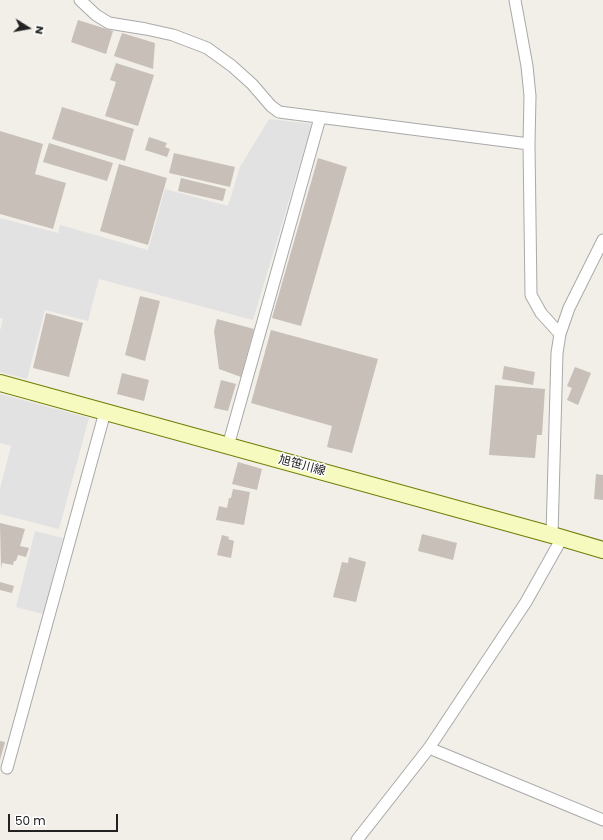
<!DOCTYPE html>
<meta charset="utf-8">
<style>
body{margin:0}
#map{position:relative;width:603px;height:840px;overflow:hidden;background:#f2efe9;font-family:Poppins,sans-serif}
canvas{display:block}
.north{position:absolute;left:8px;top:8px;width:40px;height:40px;-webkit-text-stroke:3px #fff;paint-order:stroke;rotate:101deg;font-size:11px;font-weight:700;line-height:16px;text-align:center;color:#222}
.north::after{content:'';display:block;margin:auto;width:14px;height:18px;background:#222;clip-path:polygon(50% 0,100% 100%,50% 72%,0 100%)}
.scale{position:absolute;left:8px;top:814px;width:110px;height:18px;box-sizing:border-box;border:2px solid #222;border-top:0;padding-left:5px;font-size:12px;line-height:14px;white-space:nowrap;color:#222;-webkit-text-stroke:3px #fff;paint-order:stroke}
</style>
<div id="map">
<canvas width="603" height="840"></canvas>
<div class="north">N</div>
<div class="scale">50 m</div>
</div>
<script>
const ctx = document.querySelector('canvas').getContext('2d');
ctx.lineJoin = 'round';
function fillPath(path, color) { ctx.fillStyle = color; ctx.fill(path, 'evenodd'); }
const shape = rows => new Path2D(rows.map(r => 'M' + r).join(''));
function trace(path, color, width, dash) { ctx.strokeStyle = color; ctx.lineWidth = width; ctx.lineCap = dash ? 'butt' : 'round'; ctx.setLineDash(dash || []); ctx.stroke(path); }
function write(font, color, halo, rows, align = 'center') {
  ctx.font = font + ' Poppins,"Noto Sans JP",sans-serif'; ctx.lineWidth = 3; ctx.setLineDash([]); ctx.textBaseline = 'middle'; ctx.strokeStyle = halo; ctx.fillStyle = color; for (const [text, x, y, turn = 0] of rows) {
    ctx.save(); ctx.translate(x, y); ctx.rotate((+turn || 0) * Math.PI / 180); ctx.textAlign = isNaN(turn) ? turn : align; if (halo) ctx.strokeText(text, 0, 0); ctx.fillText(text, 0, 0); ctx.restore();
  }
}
fillPath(shape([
 [269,119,312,124,253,320,99,279,88,321,45,310,27,379,0,372,0,331,3,319,0,318,0,218,58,233,60,225,148,250,165,189,228,206,240,167],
 [0,394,89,418,59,529,0,514,0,489,11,446,0,443],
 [35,531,63,538,43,614,16,607]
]), '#e2e2e2');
fillPath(shape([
 [78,20,113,31,106,54,71,42],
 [122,33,155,43,153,69,114,56],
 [116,63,154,75,138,126,105,116,116,82,110,80],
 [62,107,134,129,125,161,52,139],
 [0,131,43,144,35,174,66,183,53,229,0,214],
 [149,137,167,143,165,147,170,149,167,157,145,150],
 [49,143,113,163,107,181,43,162],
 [174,153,235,167,230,187,169,173],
 [318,158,347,167,301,326,272,318],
 [119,164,167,178,148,245,100,231],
 [181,178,226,189,223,201,178,191],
 [140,296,160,301,145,361,125,355],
 [46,313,83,323,69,377,33,368],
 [217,319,254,329,241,377,219,369,214,331],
 [271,330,378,359,352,453,327,447,332,426,251,403],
 [504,366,535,372,533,385,502,379],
 [575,367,591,373,578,405,567,400,572,388,567,386],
 [122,373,149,380,144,401,117,394],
 [221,380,236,384,228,411,214,408],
 [495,385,545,389,542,435,537,435,535,458,489,455],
 [238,462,262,469,257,490,232,484],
 [596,474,603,475,603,500,594,499],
 [233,489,250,492,244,525,216,520,219,506,227,508,229,498,231,498],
 [0,523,25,529,20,546,29,548,26,557,18,555,16,561,14,561,13,565,2,563,1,569],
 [422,534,457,543,453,560,418,551],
 [222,535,229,537,228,539,234,541,231,558,217,555],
 [349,557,366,562,356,602,333,597,342,562,348,563],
 [0,582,14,586,12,593,0,590],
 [0,741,5,742,0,760]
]), '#c7bfb8');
const minor = shape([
 [80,0,96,15,109,23,146,29,173,35,207,48,232,66,252,84,271,106,279,112,529,144],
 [515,0,527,66,530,96,529,144,531,295,541,313,560,334],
 [228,446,320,118],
 [552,535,557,353,560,334,569,308,603,240],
 [429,748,603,820],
 [7,768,105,412],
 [357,840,429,748,526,602,562,538]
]);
const secondary = shape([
 [0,383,552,535,603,550]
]);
trace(minor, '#a9a9a9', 13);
trace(secondary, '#707d05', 18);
trace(minor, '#fff', 11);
trace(secondary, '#f7fabf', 16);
write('12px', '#222', '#fff', [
 ["旭笹川線",302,466,15]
]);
</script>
